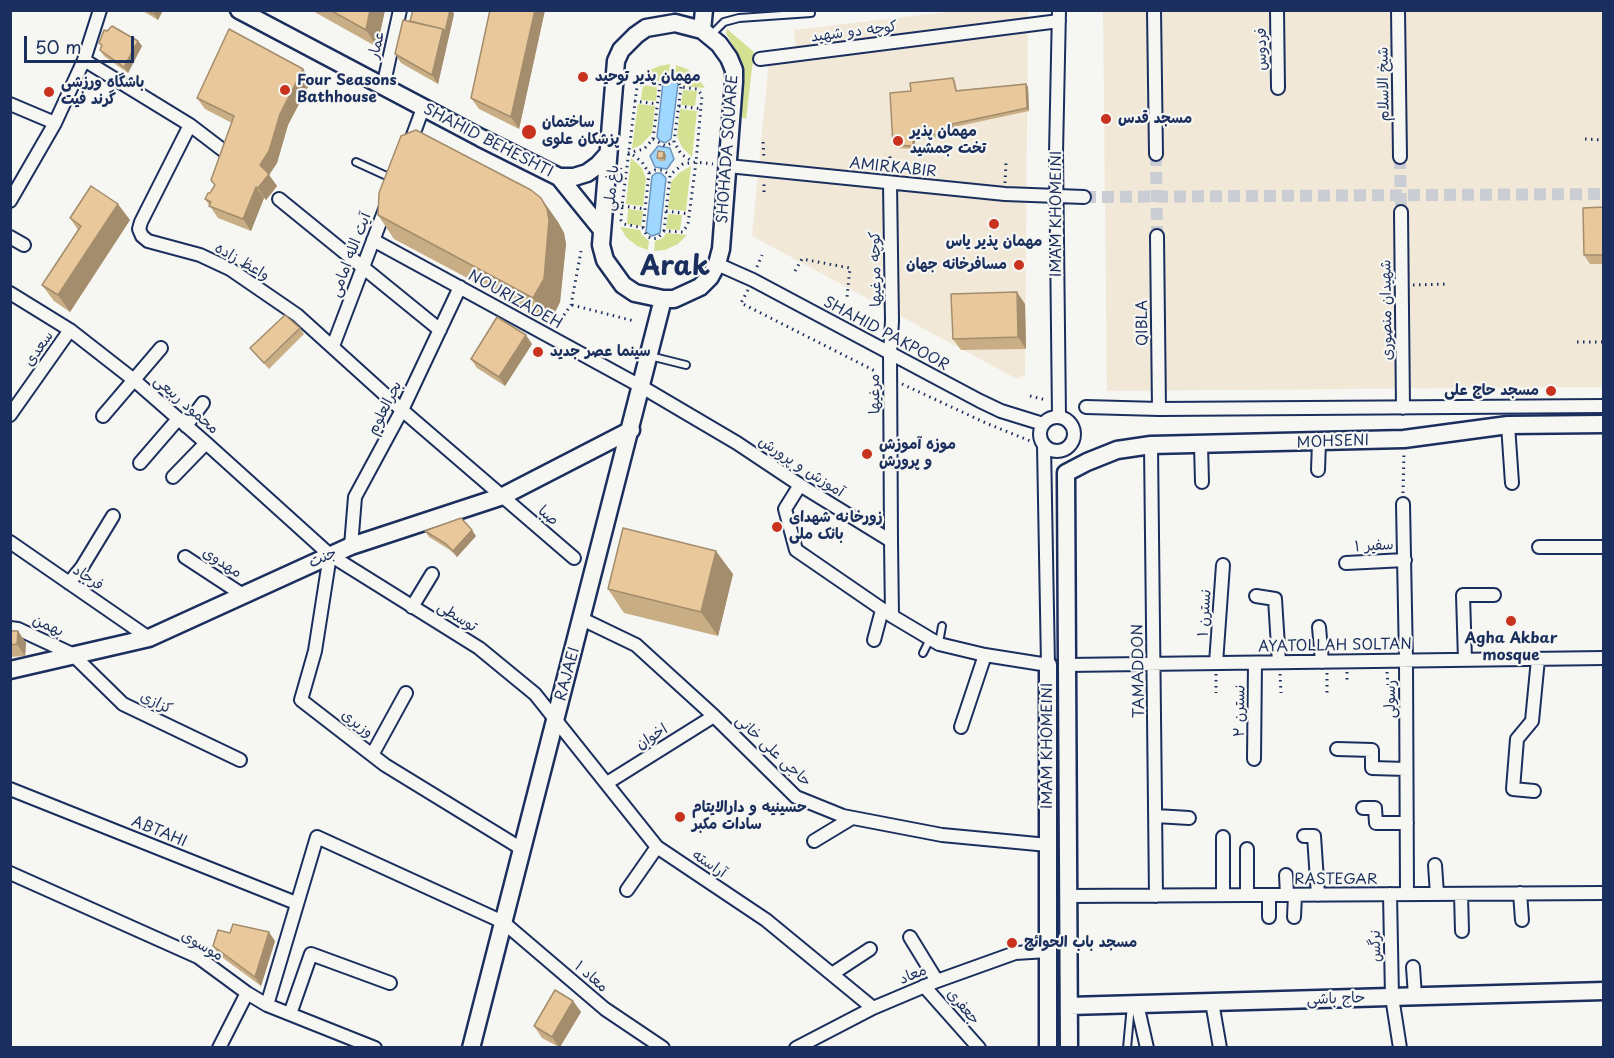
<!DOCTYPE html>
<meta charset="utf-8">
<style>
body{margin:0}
#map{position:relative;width:1614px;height:1058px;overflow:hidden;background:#f6f6f2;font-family:"Playpen Sans",sans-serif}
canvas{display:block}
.frame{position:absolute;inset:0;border:12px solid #1b2f5e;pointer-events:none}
.scale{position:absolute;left:24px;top:36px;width:110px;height:27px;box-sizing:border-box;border:3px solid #1b2f5e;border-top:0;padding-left:8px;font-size:18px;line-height:21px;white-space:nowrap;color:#1b2f5e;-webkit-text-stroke:4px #f6f6f2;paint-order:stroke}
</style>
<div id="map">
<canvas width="1614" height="1058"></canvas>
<div class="frame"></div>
<div class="scale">50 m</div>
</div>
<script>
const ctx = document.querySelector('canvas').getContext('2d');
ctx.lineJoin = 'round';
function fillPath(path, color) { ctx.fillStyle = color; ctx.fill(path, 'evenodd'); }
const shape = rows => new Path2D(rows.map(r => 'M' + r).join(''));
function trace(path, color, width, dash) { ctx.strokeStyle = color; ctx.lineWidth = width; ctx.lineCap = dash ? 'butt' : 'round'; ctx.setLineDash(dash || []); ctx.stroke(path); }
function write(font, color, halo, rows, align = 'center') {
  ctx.font = font + ' "Playpen Sans","Playpen Sans Arabic",sans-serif'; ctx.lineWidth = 4.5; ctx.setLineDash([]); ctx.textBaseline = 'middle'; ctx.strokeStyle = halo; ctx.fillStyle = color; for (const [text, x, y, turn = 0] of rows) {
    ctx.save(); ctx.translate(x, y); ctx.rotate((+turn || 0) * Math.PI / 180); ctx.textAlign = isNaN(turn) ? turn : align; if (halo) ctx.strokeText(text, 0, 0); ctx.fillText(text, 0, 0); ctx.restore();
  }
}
fillPath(shape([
 [955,11,1028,11,1025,375,1017,379,752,236,770,50,796,47,794,30],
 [1103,11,1603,11,1603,387,1107,391]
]), '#f2e8d8');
fillPath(shape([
 [727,29,754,52,746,119,739,116,743,99,742,73,736,51,726,33],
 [670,64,669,74,661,77,658,82,637,80,646,72,659,66],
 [676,65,687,69,698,78,705,88,684,86,682,80,675,75],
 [643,85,657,87,656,101,641,100],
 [683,90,697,91,695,106,681,105],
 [638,104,655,106,652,133,641,145,632,149],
 [680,109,697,111,692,157,682,147,677,136],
 [631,158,642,168,646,179,643,206,626,204],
 [691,166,686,211,668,209,671,182,679,173],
 [628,209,643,211,641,226,627,224],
 [668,214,682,215,680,230,666,229],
 [620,227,640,230,642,235,649,241,648,250,637,246,626,237],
 [666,233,687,235,678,244,665,250,654,251,655,241,663,238]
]), '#d4e092');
const water = shape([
 [668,79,674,80,678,84,671,139,665,143,660,141,657,137,663,82,668,79],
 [658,146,670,148,674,159,667,169,655,167,650,156,658,146],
 [656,173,661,173,666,178,660,233,652,236,646,232,652,176,656,173]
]);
fillPath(water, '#a0d7ff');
trace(water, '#6b94bf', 1.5);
trace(shape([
 [1156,154,1157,236],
 [1400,157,1401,212],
 [1084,197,1604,194]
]), '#caced4', 12, [12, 6]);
const lane = shape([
 [711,35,724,22,739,18,811,13,811,10],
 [356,162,391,178],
 [650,356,686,365],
 [939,643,942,626],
 [923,653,930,639],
 [1127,1048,1131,1005]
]);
const street = shape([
 [1154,10,1156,154],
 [1277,10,1278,88],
 [1398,10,1400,157],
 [760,59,1059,21],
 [84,60,190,125,141,222,139,229,142,236,148,241,200,255,230,269,297,315,402,410,574,558],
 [383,87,400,10],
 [10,104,55,123],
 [190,125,228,154],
 [409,146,423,108],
 [728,166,1005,194,1084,197],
 [890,183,892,321,890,353,891,541],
 [279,199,440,330],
 [10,201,55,123,84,60,100,10],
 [1401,212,1403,408],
 [1157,236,1159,409],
 [10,237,24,245],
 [373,240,642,387,737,443,800,485,891,541,892,616,939,644,985,655,1048,665,1044,445],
 [717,264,753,280,980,401,1001,411,1043,424],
 [10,293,70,330,134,380,206,443,330,555,479,648,535,694,657,847,766,920,873,1008],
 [333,346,387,204],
 [1086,407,1159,409,1604,406],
 [10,415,70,330],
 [103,416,161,348],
 [1059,417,1056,153,1059,10],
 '1040 434a17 17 0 1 1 34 0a17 17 0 1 1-34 0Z',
 [1508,425,1512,483],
 [186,426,203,403],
 [1151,445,1156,896],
 [1201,445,1202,482],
 [140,463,178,419],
 [1318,470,1319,442],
 [173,477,206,443],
 [800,485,785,509,796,550,892,616],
 [1403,504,1406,661,1407,894],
 [10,542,149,638],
 [351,546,355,497,402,410,460,287],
 [1539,547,1604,547],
 [330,555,315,651,301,700,385,765,522,849],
 [185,557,243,595],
 [1346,563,1405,560],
 [69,583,82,567,113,516],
 [1256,596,1275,599,1279,662],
 [412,607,432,574],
 [582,619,636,645,714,716,796,797,843,816,942,835,1048,845],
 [1319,627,1322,662],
 [10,628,18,629,72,654,123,704,240,760],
 [874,640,882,610],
 [1465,660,1463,595,1494,595],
 [1216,663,1223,565],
 [1067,665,1604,658],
 [961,727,985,655],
 [1337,749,1372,750,1372,768,1406,769],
 [372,755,406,693],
 [1254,759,1255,663],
 [607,783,714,716],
 [10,789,296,903],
 [1534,791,1513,789,1517,739,1532,721,1538,659],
 [1363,808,1375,808,1376,823,1407,823],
 [1156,816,1189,818],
 [1304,836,1314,836,1318,895],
 [1223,837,1223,895],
 [814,841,852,818],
 [1435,865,1437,894],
 [10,873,198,957,247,993,267,1005,375,1048],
 [1286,875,1287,895],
 [627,890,657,847],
 [1520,893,1522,920],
 [1390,894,1392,997,1400,1048],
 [1461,894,1462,931],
 [1247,895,1247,849],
 [1269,895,1269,917],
 [1068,896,1604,893],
 [1294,917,1295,895],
 [910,937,937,981],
 [1413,967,1415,996],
 [832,974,870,949],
 [924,986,979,1048],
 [1212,1002,1220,1048],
 [1137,1004,1147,1048],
 [267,1005,317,837,503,922,605,1009,663,1048],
 [290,1014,311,954,390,983],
 [219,1048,247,993],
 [796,1048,873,1008,937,981,1015,953,1048,951]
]);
const secondary = shape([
 [239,10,481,138,559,177,574,177,587,173,598,165,608,154],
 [675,23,702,30,719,44,729,58,734,70,734,82,721,249,717,264,710,277,700,287,674,299,663,299,635,293,623,285,605,260,601,245,616,61,621,50,636,35,646,28,675,23],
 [702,30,704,10],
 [559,177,602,230],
 [1048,665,1048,1048],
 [10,670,149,638,351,546,503,496,631,430],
 [1069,1006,1604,991],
 [471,1048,663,299],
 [1069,1048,1066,473,1087,462,1117,450,1151,445,1404,439,1508,425,1604,424]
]);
trace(lane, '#1b2f5e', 10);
trace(street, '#1b2f5e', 16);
trace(secondary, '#1b2f5e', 21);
trace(shape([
 [1603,56,1604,56],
 [681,87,674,142,681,154,692,161],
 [634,101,657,104],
 [679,106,702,109],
 [653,139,665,146,674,142],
 [1585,139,1604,140],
 [763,142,764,159],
 [628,153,644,149,653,139,660,84],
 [633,155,642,162,649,173,643,228],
 [890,170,890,153],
 [649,173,655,170,662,170,670,175],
 [1005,183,1006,163],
 [764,192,764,183],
 [622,206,645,209],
 [666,211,689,214],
 [664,231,670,175,683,164,696,162,702,95,697,89,681,87,677,79,672,76,666,77,660,84,644,82,637,87,622,206,621,220,624,224,643,228,647,236,652,239,658,238,664,231,683,232,688,224,696,162,713,164],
 [757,267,762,255],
 [795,271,802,259,850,268,847,297],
 [1413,285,1448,284],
 [748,290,741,303,877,372],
 [572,305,634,321],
 [557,325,571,305,581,251],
 [1577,342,1604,342],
 [902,384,988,424,1033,442],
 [1030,396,1046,400],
 [1403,493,1404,452],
 [1347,672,1347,683],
 [1387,672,1388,685],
 [1327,673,1327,696],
 [1216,674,1216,693],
 [1280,674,1281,693]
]), '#1b2f5e', 3, [1.5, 4.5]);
trace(lane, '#f6f6f2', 6);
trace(street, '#f6f6f2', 12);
trace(secondary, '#f6f6f2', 16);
fillPath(shape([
 [141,10,163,10,158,20],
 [311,10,385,10,377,47],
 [413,10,452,10,454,14,438,84,401,63,395,54,410,21],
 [490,10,545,10,519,129,479,109,471,98],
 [138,41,142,46,128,73,104,56,100,50,101,46,99,43],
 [303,69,311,81,288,125,277,163,269,175,277,186,266,200,264,198,251,231,218,218,205,199,210,193,215,185,232,123,205,109,197,98],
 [953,78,955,81,957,90,1026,84,1028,87,1029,111,954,127,955,136,915,139,915,149,896,148,893,145,911,91],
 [664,152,666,155,665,161,659,161,657,158],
 [541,198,558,222,564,233,566,244,560,302,550,322,394,239,378,215],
 [1604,207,1604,264,1590,264,1584,255],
 [70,218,130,220,70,312,54,301,42,285,78,230],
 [1025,304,1026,349,961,350,953,339],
 [300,328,304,334,269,369,255,354,250,348],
 [532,344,505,386,477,368,471,359],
 [425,531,476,536,457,557,450,550,429,537],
 [733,574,718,636,624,613,608,589],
 [10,631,18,631,26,643,25,656,10,657],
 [230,933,275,941,261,986,219,955,213,946],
 [573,1001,581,1012,560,1047,559,1047,542,1038,534,1026]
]), '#c8ad85');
fillPath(shape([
 [156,10,163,10,158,20,154,14],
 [370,10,385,10,377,47,366,30],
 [450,10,452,10,454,14,438,84,432,75,443,29],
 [535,10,545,10,519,129,511,117],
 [138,41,142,46,128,73,124,67],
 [303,69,311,81,288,125,277,163,269,175,277,186,266,200,258,188,260,165,280,114],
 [1026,84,1028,87,1029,111,1027,108],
 [952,124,954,127,955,136,952,133],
 [913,136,915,139,915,149,913,146],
 [664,152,666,155,665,161,663,158],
 [256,187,264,198,251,231,243,219],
 [541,198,558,222,564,233,566,244,560,302,550,322,533,298],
 [118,204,130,220,70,312,58,295],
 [1017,292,1025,304,1026,349,1018,337],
 [526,335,532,344,505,386,499,377],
 [472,530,476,536,457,557,453,551],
 [716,551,733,574,718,636,701,612],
 [18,631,26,643,25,656,17,644],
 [269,932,275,941,261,986,255,977],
 [573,1001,581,1012,560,1047,559,1047,552,1037]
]), '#a38d6c');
const building = shape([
 [147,10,156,10,154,14,147,10],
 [330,10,370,10,366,30,330,10],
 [413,10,450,10,445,32,443,29,410,21,413,10],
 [490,10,535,10,511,117,471,98,490,10],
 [403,20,443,29,432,75,395,54,403,20],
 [112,26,138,41,124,67,100,50,102,45,99,43,104,30,107,31,112,26],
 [229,29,303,69,280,114,269,151,260,165,269,174,258,188,256,187,243,219,209,206,211,202,205,199,208,193,210,193,215,185,211,180,234,116,197,98,229,29],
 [953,78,956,91,1026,84,1027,108,952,124,952,133,913,136,913,146,893,145,890,93,911,91,910,83,953,78],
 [416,130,531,190,541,198,547,209,549,220,544,279,533,298,378,215,379,193,401,136,416,130],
 [658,151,664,152,663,158,657,158,658,151],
 [91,186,118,204,58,295,42,285,81,226,70,218,91,186],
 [1604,207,1604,255,1584,255,1583,208,1604,207],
 [1017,292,1018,337,953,339,951,294,1017,292],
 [285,315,300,328,264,363,250,348,285,315],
 [497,317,526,335,499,377,471,359,497,317],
 [461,518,472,530,453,551,446,544,425,531,461,518],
 [623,528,716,551,701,612,608,589,623,528],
 [10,631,18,631,17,644,10,645,10,631],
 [233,924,269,932,255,977,213,946,218,930,230,933,233,924],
 [555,990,573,1001,552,1037,534,1026,555,990]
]);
fillPath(building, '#e9c99b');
trace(building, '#a38d6c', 1.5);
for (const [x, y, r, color] of [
 [583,77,6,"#c8321e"],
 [285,90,6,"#c8321e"],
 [49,92,6,"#c8321e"],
 [1106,119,6,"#c8321e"],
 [529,132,8,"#c8321e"],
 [898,141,6,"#c8321e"],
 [994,224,6,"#c8321e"],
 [1019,265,6,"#c8321e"],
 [538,352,6,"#c8321e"],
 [1551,391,6,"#c8321e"],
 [867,454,6,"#c8321e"],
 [777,527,6,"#c8321e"],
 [1511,621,6,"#c8321e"],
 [680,817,6,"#c8321e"],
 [1012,943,6,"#c8321e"]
]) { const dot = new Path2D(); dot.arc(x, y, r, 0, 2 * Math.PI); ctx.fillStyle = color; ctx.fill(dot); trace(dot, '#f6f6f2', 2); }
write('15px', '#1b2f5e', '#f6f6f2', [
 ["کوچه دو شهید",854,32,-7],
 ["عمار",377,45,-78],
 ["فردوس",1262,49,-90],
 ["شیخ الاسلام",1384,84,-91],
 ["SHAHID BEHESHTI",488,141,27],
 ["SHOHADA SQUARE",728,149,-86],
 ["AMIRKABIR",893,168,6],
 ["باغ ملی",612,188,-84],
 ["IMAM KHOMEINI",1057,214,-90],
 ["آیت الله امامی",351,255,-69],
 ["واعظ زاده",242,262,30],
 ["کوچه مرغیها",876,269,-91],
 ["NOURIZADEH",515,300,29],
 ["شهیدان منصوری",1387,310,-91],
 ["QIBLA",1143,323,-91],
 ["SHAHID PAKPOOR",886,334,28],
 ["سعدی",39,349,-55],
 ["مرغیها",875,394,-91],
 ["محمود ربیعی",186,405,41],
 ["بحرالعلوم",385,408,-63],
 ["MOHSENI",1333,442,-2],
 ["آموزش و پرورش",801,467,33],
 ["صبا",548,516,41],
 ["سفیر ۱",1374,546,-3],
 ["جنت",323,558,-25],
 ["مهدوی",222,563,33],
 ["فرجاد",88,578,34],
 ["نسترن ۱",1205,613,-86],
 ["توسطی",457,617,32],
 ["بهمن",48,626,25],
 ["AYATOLLAH SOLTAN",1335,646,-1],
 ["TAMADDON",1139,671,-91],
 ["RAJAEI",568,674,-75],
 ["رسولی",1391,699,-90],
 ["کزازی",156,703,26],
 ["نسترن ۲",1240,711,-89],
 ["وزیری",357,724,38],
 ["اخوان",652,737,-32],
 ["IMAM KHOMEINI",1048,746,-90],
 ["حاجی علی خانی",773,751,43],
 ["ABTAHI",159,832,22],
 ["آراسته",709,864,34],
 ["RASTEGAR",1336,880],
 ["موسوی",202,946,30],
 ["نرگس",1376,946,-91],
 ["معاد",913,975,-22],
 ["معاد ۱",591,977,41],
 ["حاج باشی",1336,999,-2],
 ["جعفری",963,1007,49]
]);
write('bold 15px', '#1b2f5e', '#f6f6f2', [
 ["مهمان پذیر توحید",595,77],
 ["Four Seasons",297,81],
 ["Bathhouse",297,98],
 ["باشگاه ورزشی",61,83],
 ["گرند فیت",61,100],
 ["مسجد قدس",1118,119],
 ["ساختمان",542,123],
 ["پزشکان علوی",542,140],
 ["مهمان پذیر",910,132],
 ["تخت جمشید",910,149],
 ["مهمان پذیر یاس",994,242,"center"],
 ["مسافرخانه جهان",1007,265,"right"],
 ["سینما عصر جدید",550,352],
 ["مسجد حاج علی",1539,391,"right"],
 ["موزه آموزش",879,445],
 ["و پرورش",879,462],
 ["زورخانه شهدای",789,518],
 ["بانک ملی",789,535],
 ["Agha Akbar",1511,639,"center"],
 ["mosque",1511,656,"center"],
 ["حسینیه و دارالایتام",692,808],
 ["سادات مکبر",692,825],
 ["مسجد باب الحوائج",1024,943]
], 'left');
write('bold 27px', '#1b2f5e', '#f6f6f2', [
 ["Arak",675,268]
]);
</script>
